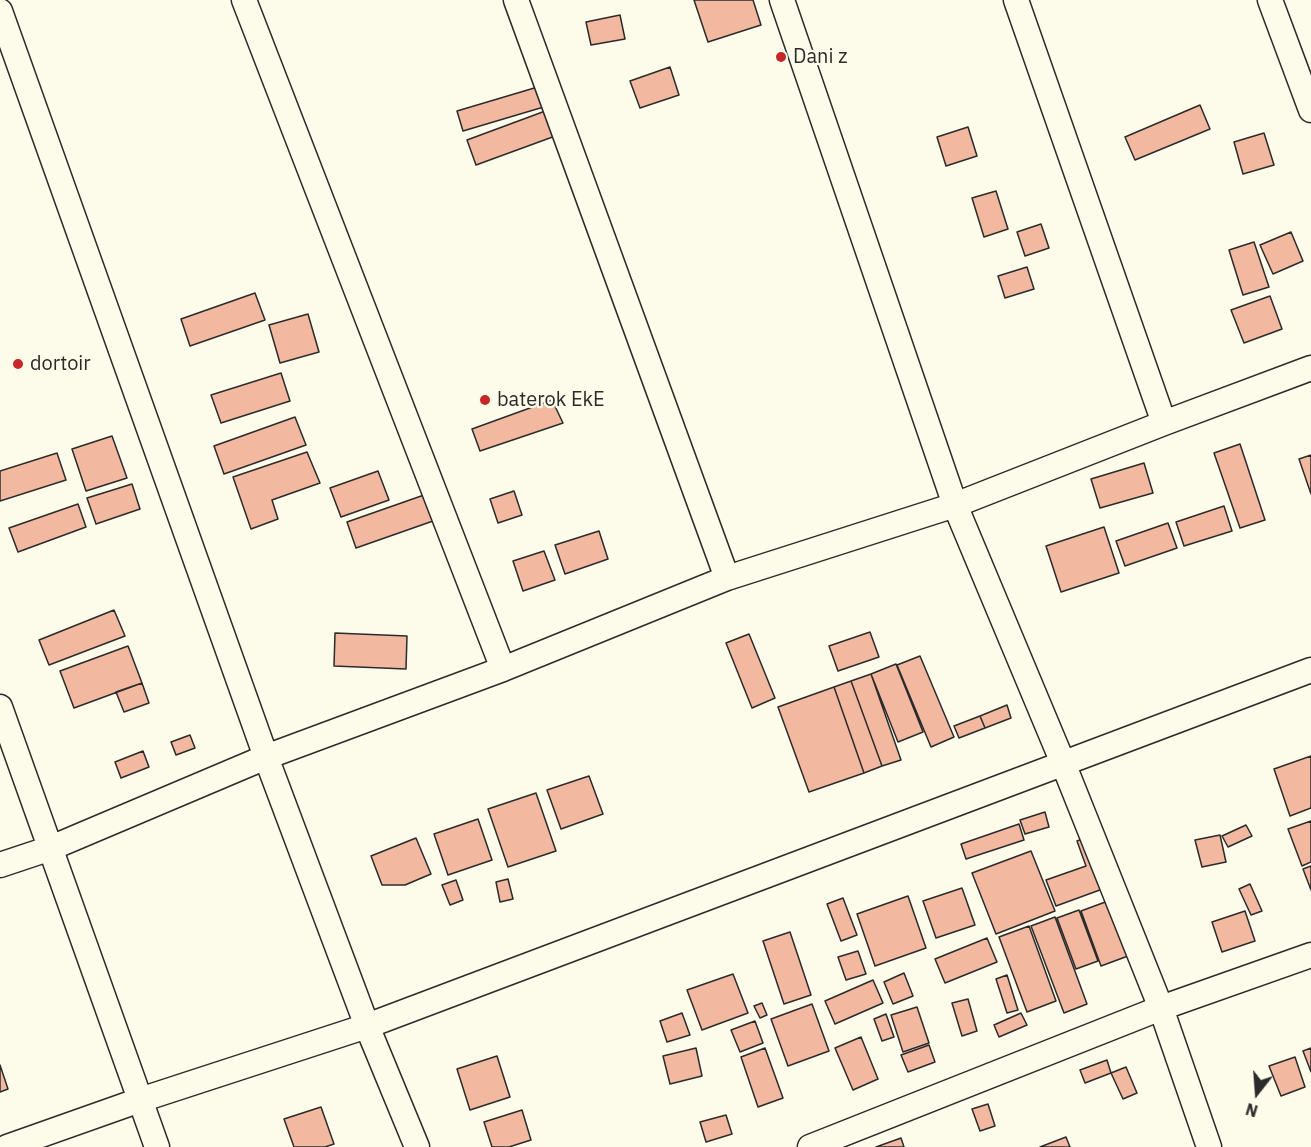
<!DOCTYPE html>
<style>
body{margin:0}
#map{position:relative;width:1311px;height:1147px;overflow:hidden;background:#fdfbea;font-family:"IBM Plex Sans",sans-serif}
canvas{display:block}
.north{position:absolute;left:1227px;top:1063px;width:60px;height:60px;-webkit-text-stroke:4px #fdfbea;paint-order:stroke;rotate:197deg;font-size:16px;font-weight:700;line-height:24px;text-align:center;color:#2b2b2b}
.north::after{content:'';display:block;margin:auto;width:21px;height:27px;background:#2b2b2b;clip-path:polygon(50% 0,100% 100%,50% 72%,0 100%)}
</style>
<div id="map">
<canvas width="1311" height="1147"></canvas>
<div class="north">N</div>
</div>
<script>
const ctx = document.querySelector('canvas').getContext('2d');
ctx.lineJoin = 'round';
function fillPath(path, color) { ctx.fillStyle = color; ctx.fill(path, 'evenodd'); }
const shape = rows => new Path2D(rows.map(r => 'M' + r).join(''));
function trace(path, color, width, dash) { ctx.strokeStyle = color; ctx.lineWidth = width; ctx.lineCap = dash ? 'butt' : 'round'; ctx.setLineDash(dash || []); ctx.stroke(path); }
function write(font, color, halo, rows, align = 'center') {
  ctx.font = font + ' "IBM Plex Sans",sans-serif'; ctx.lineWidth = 4.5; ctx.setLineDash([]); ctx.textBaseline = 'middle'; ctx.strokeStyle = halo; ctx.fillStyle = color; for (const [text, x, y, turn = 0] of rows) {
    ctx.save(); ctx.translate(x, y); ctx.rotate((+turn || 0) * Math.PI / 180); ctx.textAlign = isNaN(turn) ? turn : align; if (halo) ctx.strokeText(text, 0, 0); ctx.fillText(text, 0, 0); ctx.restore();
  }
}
const building = shape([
 [694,0,753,0,761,25,708,42,694,0],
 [620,15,625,39,591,45,586,22,620,15],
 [670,67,679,95,640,108,630,81,670,67],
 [541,86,547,106,463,131,457,111,541,86],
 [1200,105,1210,129,1135,160,1125,137,1200,105],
 [548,110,558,135,476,165,467,140,548,110],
 [968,127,977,156,946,166,937,137,968,127],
 [1264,133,1274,165,1243,174,1234,142,1264,133],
 [996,191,1008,229,984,237,972,198,996,191],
 [1041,224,1049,248,1025,256,1017,232,1041,224],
 [1291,232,1303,261,1273,274,1260,245,1291,232],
 [1254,242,1269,287,1243,295,1229,250,1254,242],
 [1027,267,1034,289,1005,298,998,276,1027,267],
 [255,293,265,320,190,346,181,319,255,293],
 [1270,296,1282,329,1244,343,1231,310,1270,296],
 [308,314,319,352,280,363,269,325,308,314],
 [281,373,290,401,221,423,211,395,281,373],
 [552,400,563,423,480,451,472,429,552,400],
 [295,417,306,445,224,474,214,446,295,417],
 [112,436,127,478,86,491,72,449,112,436],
 [1240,444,1265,520,1240,528,1214,453,1240,444],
 [307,452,320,483,272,500,278,519,251,529,233,477,307,452],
 [57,453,66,480,0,501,0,471,57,453],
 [1311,455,1311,494,1299,459,1311,455],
 [1144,463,1153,493,1100,508,1091,479,1144,463],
 [378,471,389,500,341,517,330,488,378,471],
 [132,484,140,509,96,524,87,498,132,484],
 [514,491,522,515,498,523,490,499,514,491],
 [424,495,433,521,356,548,347,522,424,495],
 [78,504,86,527,18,552,9,528,78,504],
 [1224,506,1232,531,1184,546,1176,522,1224,506],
 [1168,523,1177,548,1125,566,1116,541,1168,523],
 [1104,527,1119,573,1061,592,1046,546,1104,527],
 [599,531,608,559,565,574,555,545,599,531],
 [544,551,555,580,523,591,513,561,544,551],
 [114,610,125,636,49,665,39,640,114,610],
 [870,632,879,657,838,671,829,646,870,632],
 [335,633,407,636,406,669,334,666,335,633],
 [749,634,775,698,752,708,726,643,749,634],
 [128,646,142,683,74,708,60,671,128,646],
 [920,656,954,737,931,747,897,665,920,656],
 [896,664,923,732,898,742,871,674,896,664],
 [871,674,901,760,882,766,851,681,871,674],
 [851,681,882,766,864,773,834,687,851,681],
 [142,683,149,703,124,712,116,692,142,683],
 [834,687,864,773,809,792,778,707,834,687],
 [1007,705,1011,718,985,728,980,716,1007,705],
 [980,716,985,728,959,738,954,726,980,716],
 [190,735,195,748,176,755,171,742,190,735],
 [143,751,149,767,121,778,115,762,143,751],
 [1311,756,1311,808,1290,816,1274,769,1311,756],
 [589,776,603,814,561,829,547,790,589,776],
 [536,793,556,851,508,867,488,809,536,793],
 [1045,812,1049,827,1025,834,1020,820,1045,812],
 [478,819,492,860,448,875,434,834,478,819],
 [1311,821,1311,862,1302,866,1288,829,1311,821],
 [1019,824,1024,840,966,859,961,844,1019,824],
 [1246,825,1252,836,1228,847,1222,836,1246,825],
 [1220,835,1226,862,1202,867,1195,840,1220,835],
 [1090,836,1108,887,1056,906,1046,880,1086,866,1077,841,1090,836],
 [416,838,431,874,405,885,382,885,371,856,416,838],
 [1031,851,1055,911,996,934,972,873,1031,851],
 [1311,866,1311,890,1303,869,1311,866],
 [508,879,513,899,500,902,496,882,508,879],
 [456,880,463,900,450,905,442,885,456,880],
 [1250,884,1262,911,1251,915,1239,889,1250,884],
 [962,888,975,925,936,938,923,901,962,888],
 [908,896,926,948,875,966,857,914,908,896],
 [843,898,857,935,841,941,827,904,843,898],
 [1108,901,1128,956,1101,966,1081,911,1108,901],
 [1079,910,1098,961,1076,969,1057,918,1079,910],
 [1245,911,1255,941,1222,952,1212,922,1245,911],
 [1055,917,1087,1004,1064,1013,1031,926,1055,917],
 [1029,926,1056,1001,1027,1012,999,937,1029,926],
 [790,932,811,995,784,1004,763,941,790,932],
 [987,938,997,962,945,983,935,959,987,938],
 [858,951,866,974,846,980,838,957,858,951],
 [904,973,913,996,893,1004,884,982,904,973],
 [733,974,748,1013,702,1030,687,990,733,974],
 [1007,975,1018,1010,1007,1013,996,979,1007,975],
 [873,980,883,1003,835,1024,825,1001,873,980],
 [968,999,977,1031,962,1036,952,1003,968,999],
 [762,1003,767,1015,760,1018,754,1006,762,1003],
 [812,1004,829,1051,788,1066,771,1019,812,1004],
 [917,1007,929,1043,903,1052,891,1015,917,1007],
 [682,1013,690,1035,667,1042,660,1021,682,1013],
 [1021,1013,1027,1025,999,1037,994,1025,1021,1013],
 [886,1014,894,1037,882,1041,874,1019,886,1014],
 [755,1021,763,1043,740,1052,731,1030,755,1021],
 [861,1037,878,1079,853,1090,835,1048,861,1037],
 [929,1045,935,1062,908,1072,901,1055,929,1045],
 [696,1048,702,1076,670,1084,663,1056,696,1048],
 [765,1048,783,1098,758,1107,741,1057,765,1048],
 [1311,1048,1311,1072,1303,1051,1311,1048],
 [497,1056,510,1097,470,1110,457,1069,497,1056],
 [1295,1057,1305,1087,1281,1096,1269,1066,1295,1057],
 [1107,1060,1111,1073,1085,1083,1080,1070,1107,1060],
 [0,1065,8,1089,0,1092,0,1065],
 [1126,1067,1137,1093,1123,1099,1111,1073,1126,1067],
 [988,1104,995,1126,980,1131,972,1109,988,1104],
 [321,1107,334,1144,325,1147,294,1147,284,1119,321,1107],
 [522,1110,531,1140,509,1147,492,1147,484,1122,522,1110],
 [726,1115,732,1134,706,1142,700,1122,726,1115],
 [1066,1137,1070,1147,1040,1147,1066,1137],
 [901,1138,904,1147,876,1147,901,1138]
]);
fillPath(building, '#f2b8a0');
trace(building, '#2b2b2b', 1.5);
const minor = shape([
 [244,0,503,669],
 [516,0,727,578],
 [782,0,955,505,1063,763,1161,1008,1209,1147],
 [1016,0,1164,423],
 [1270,0,1311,110],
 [0,11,266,757,367,1026,417,1147],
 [0,707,157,1147],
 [0,865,51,848,266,757,503,669,727,578,955,505,1164,423,1311,368],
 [7,1147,140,1100,367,1026,1311,670],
 [810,1147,1161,1008,1311,955]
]);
trace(minor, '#2b2b2b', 27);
trace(minor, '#fdfbea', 24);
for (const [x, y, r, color] of [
 [781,57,6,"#c62828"],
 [18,364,6,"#c62828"],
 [485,400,6,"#c62828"]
]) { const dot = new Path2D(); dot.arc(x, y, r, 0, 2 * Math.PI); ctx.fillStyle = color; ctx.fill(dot); trace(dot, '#fdfbea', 2); }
write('20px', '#2b2b2b', '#fdfbea', [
 ["Dani z",793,57],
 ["dortoir",30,364],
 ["baterok EkE",497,400]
], 'left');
</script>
